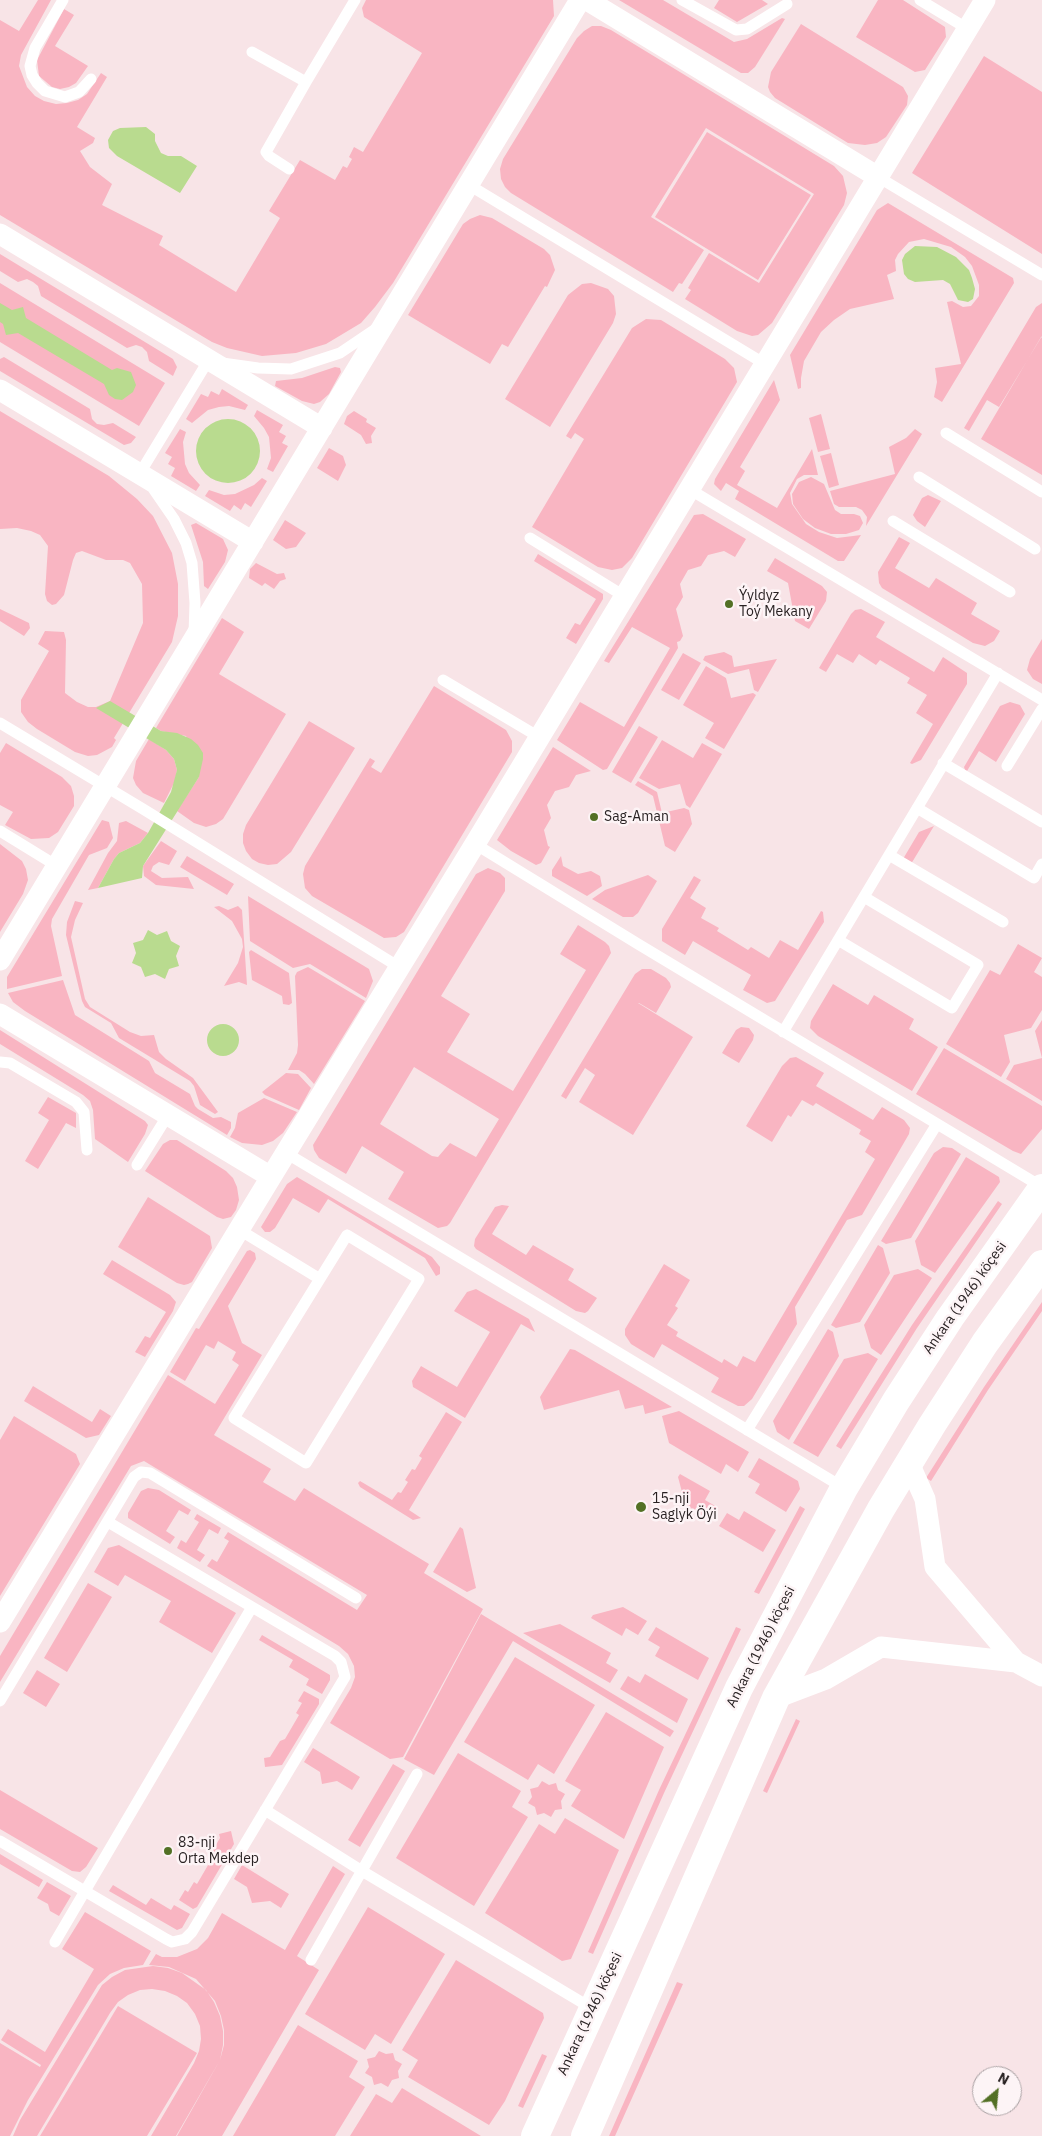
<!DOCTYPE html>
<meta charset="utf-8">
<style>
body{margin:0}
#map{position:relative;width:1042px;height:2136px;overflow:hidden;background:#f8e4e7;font-family:"IBM Plex Sans",sans-serif}
canvas{display:block}
.north{position:absolute;left:972px;top:2066px;width:50px;height:50px;box-sizing:border-box;background:#fdf4f6;border:1px solid #a8a0a2;border-radius:50%;rotate:28deg;font-size:14px;font-weight:700;line-height:20px;text-align:center;color:#292223}
.north::after{content:'';display:block;margin:auto;width:18px;height:22px;background:#537025;clip-path:polygon(50% 0,100% 100%,50% 72%,0 100%)}
</style>
<div id="map">
<canvas width="1042" height="2136"></canvas>
<div class="north">N</div>
</div>
<script>
const ctx = document.querySelector('canvas').getContext('2d');
ctx.lineJoin = 'round';
function fillPath(path, color) { ctx.fillStyle = color; ctx.fill(path, 'evenodd'); }
const shape = rows => new Path2D(rows.map(r => 'M' + r).join(''));
function trace(path, color, width, dash) { ctx.strokeStyle = color; ctx.lineWidth = width; ctx.lineCap = dash ? 'butt' : 'round'; ctx.setLineDash(dash || []); ctx.stroke(path); }
function write(font, color, halo, rows, align = 'center') {
  ctx.font = font + ' "IBM Plex Sans",sans-serif'; ctx.lineWidth = 5; ctx.setLineDash([]); ctx.textBaseline = 'middle'; ctx.strokeStyle = halo; ctx.fillStyle = color; for (const [text, x, y, turn = 0] of rows) {
    ctx.save(); ctx.translate(x, y); ctx.rotate((+turn || 0) * Math.PI / 180); ctx.textAlign = isNaN(turn) ? turn : align; if (halo) ctx.strokeText(text, 0, 0); ctx.fillText(text, 0, 0); ctx.restore();
  }
}
fillPath(shape([
 [38,0,51,0,21,55,19,66,27,87,35,96,44,101,56,104,67,103,78,100,87,94,101,73,107,77,77,127,95,138,93,143,80,151,90,167,112,184,102,205,163,236,159,245,236,292,277,223,280,218,269,211,300,160,335,180,343,166,347,168,352,159,349,157,354,147,363,152,422,53,364,17,362,8,366,0,553,0,554,16,393,283,375,307,361,323,326,344,296,353,262,356,227,348,212,342,0,215,0,20,19,31],
 [619,0,663,0,734,42,747,39,782,18,785,19,755,67,748,73,741,73],
 [719,0,762,0,768,4,737,22,714,8],
 [878,0,903,0,945,27,946,37,925,70,915,72,856,37],
 [64,9,74,15,55,46,88,66,76,83,69,87,60,89,52,87,39,76,37,60],
 [801,24,903,87,908,96,907,105,886,137,877,143,865,145,848,143,775,98,770,92,768,87,771,72],
 [592,26,601,26,611,30,834,166,843,176,847,193,844,205,772,323,758,335,752,336,737,331,685,299,691,290,688,288,709,253,759,283,814,194,706,128,651,217,704,250,682,284,679,283,673,292,511,193,505,187,501,179,500,169,503,159,577,38,584,31],
 [984,56,1042,92,1042,254,912,173],
 [707,132,811,195,758,280,655,217],
 [888,203,1013,278,1014,283,942,402,934,397,937,382,935,368,961,364,947,302,952,301,963,307,971,306,979,296,979,285,972,266,965,257,951,247,924,239,909,242,898,254,895,260,896,271,887,275,894,299,850,309,834,320,821,332,804,361,801,378,801,388,798,389,790,355,877,210],
 [480,215,492,218,544,249,550,255,555,270,547,287,545,286,508,347,502,344,490,364,408,315,463,224,470,219],
 [0,254,173,359,177,367,173,376,149,361,147,352,142,347,136,345,127,348,41,296,38,286,33,282,27,279,18,282,0,271],
 [0,283,165,383,139,426,0,342],
 [591,283,608,289,614,296,616,314,613,323,550,427,505,399,568,295,582,284],
 [1042,303,1042,336,999,407,987,400,969,431,964,428,1036,307],
 [646,319,661,320,725,359,734,368,737,382,632,558,622,568,612,570,598,567,532,527,584,439,575,433,571,439,566,436,632,328],
 [1041,337,1042,338,1042,475,981,439],
 [4,357,90,409,92,419,97,424,104,425,113,423,136,437,131,443,124,445,0,371,0,359],
 [335,367,340,368,341,372,329,394,320,402,314,404,302,401,275,386,276,381,302,378],
 [774,380,780,400,740,467,745,471,737,485,777,508,812,449,818,475,804,475,797,479,790,493,792,504,806,524,819,532,837,538,861,535,844,561,838,561,735,499,739,491,726,483,721,491,714,484,715,479],
 [222,389,248,405,245,410,229,406,219,407,208,410,192,423,186,419,201,394,208,397,211,391,219,395],
 [257,410,283,425,279,432,286,436,282,443,288,446,273,472,267,469,271,458,269,437,264,428,254,416],
 [0,411,109,476,137,499,153,516,172,553,178,584,178,616,172,642,114,738,116,740,112,747,97,755,88,756,75,752,37,729,28,722,21,712,21,700,49,651,38,644,45,631,64,632,66,640,65,693,77,702,88,707,96,707,110,701,143,623,142,584,130,563,123,560,106,560,82,551,76,553,73,560,64,595,56,604,52,605,47,601,45,594,48,546,40,535,31,531,17,528,0,529],
 [354,411,367,419,366,422,376,428,371,436,372,443,366,444,361,435,344,424,347,416],
 [821,414,830,449,818,452,809,418],
 [180,429,186,432,183,442,185,464,189,473,200,485,196,491,171,476,175,468,168,464,172,457,165,453],
 [915,429,922,434,866,526,867,517,862,510,856,507,839,507,834,504,830,491,895,474,889,447,906,438],
 [329,448,343,456,346,465,338,481,317,468],
 [831,453,839,485,829,488,820,456],
 [811,477,824,484,835,510,841,514,854,514,860,516,863,523,859,530,846,534,831,534,815,528,803,519,793,504,792,494,799,482],
 [262,478,267,481,251,507,245,503,241,510,234,505,230,511,205,496,209,490,224,495,235,494,254,485],
 [928,495,941,501,925,527,917,521,913,515,922,498],
 [703,514,746,539,735,557,724,551,708,555,701,566,688,570,680,584,683,597,676,609,683,636,680,641,677,642,678,648,607,769,603,770,557,740,580,702,624,727,670,648,632,627,609,663,604,661,694,515],
 [285,520,306,533,296,547,286,549,273,540],
 [196,523,223,539,228,550,225,562,208,589,204,586,203,562,191,525],
 [899,537,910,543,895,568,929,588,936,578,977,603,971,614,1000,631,994,641,985,646,973,643,882,588,879,583,878,572],
 [538,554,603,594,603,599,576,644,566,638,575,623,580,625,596,599,534,561],
 [775,558,822,586,827,592,826,601,809,629,795,621,788,583,767,571],
 [256,563,277,574,284,573,286,579,280,581,274,589,265,583,262,586,249,578,250,569],
 [0,609,29,623,30,628,24,636,0,621],
 [861,609,885,622,876,637,934,672,943,657,967,673,967,684,921,760,912,764,910,763,933,724,916,713,927,695,907,683,910,678,880,660,876,665,859,654,853,663,837,654,826,672,819,668,851,614,855,610],
 [222,618,244,632,219,674,286,714,223,819,216,824,206,827,194,823,177,811,199,777,186,736,161,731,156,728],
 [1042,639,1042,684,1033,679,1027,670,1030,659],
 [724,652,732,656,734,667,777,659,758,692,754,690,749,669,728,674,703,660,705,656],
 [683,653,701,663,679,700,661,690],
 [706,666,726,678,731,698,753,693,756,695,724,749,705,738,714,723,683,705],
 [434,686,506,730,512,741,512,752,404,932,396,937,384,938,312,896,305,888,303,874,305,866,370,758,375,761,371,767,381,773],
 [1010,702,1020,705,1025,714,996,762,979,751,967,771,965,770,964,767,1000,706],
 [309,721,355,748,291,852,277,864,268,865,259,863,252,859,246,851,243,843,243,834,246,825],
 [639,726,658,737,631,783,612,772],
 [149,739,166,750,174,759,177,770,175,781,164,803,143,793,136,785,133,778,136,761],
 [662,740,693,758,702,743,722,754,690,808,686,805,680,784,659,789,639,778],
 [6,743,62,777,71,786,74,796,74,806,58,832,49,838,31,839,5,825,13,812,0,805,0,753],
 [553,747,591,771,576,775,569,787,555,791,547,805,551,818,544,830,548,846,550,847,541,863,536,865,511,851,497,840],
 [638,781,657,792,662,813,684,808,689,810,692,824,675,852,665,846,653,796,635,785],
 [102,820,109,822,113,838,107,848,89,855,52,919,51,926,62,976,7,989,7,977],
 [126,821,148,833,140,843,119,853,114,859,98,888,88,890,108,853,117,841,119,823],
 [934,826,911,864,903,859,919,832],
 [161,841,177,851,169,865,159,862,153,866,151,871,162,878,188,877,194,889,156,885,144,876,143,866],
 [0,844,22,861,26,869,28,880,23,894,0,932],
 [187,856,234,884,227,895,180,867],
 [561,856,563,866,578,874,591,871,600,876,602,886,587,896,552,876,552,870],
 [488,868,500,873,505,878,505,891,441,996,470,1014,447,1052,513,1091,586,970,560,954,578,925,605,942,609,946,611,953,450,1223,447,1226,438,1228,388,1199,404,1172,362,1146,346,1174,319,1158,314,1150,313,1145,476,874],
 [414,1067,499,1119,476,1157,450,1143,438,1157,432,1156,380,1124],
 [648,875,657,881,638,913,633,917,623,917,592,899,605,890],
 [694,876,701,880,690,898,706,908,701,918,719,928,717,931,748,950,751,947,769,958,780,940,798,950,821,911,823,912,824,922,775,1001,767,1003,743,990,751,975,693,941,685,955,662,941,662,929],
 [248,896,369,969,373,981,366,998,310,964,293,968,250,941],
 [75,901,83,903,75,920,71,937,85,999,90,1007,130,1032,141,1036,154,1035,159,1052,166,1059,193,1078,218,1112,215,1114,200,1105,194,1086,190,1081,119,1038,111,1023,85,1007,82,1001,66,935,67,922],
 [219,906,228,910,238,906,242,910,247,985,239,982,224,986,238,963,243,947,242,939,232,921,214,907],
 [1018,944,1042,958,1034,972,1042,977,1042,1010,1031,1028,1004,1035,1010,1062,1001,1077,946,1044,990,970,1000,975],
 [251,950,289,973,292,1003,289,1005,283,1004,282,996,252,980,249,952],
 [308,967,365,1001,314,1084,305,1074,299,1070,288,1070,297,1053,298,1045,295,976,297,972],
 [642,969,651,969,666,978,670,983,671,987,656,1013,639,1003,638,1003,693,1037,633,1135,579,1102,595,1075,585,1068,566,1099,561,1096,635,974],
 [63,980,75,1015,149,1061,155,1073,190,1094,195,1106,198,1109,213,1118,221,1117,231,1122,231,1128,227,1135,25,1011,13,1002,8,993],
 [833,984,868,1005,874,995,914,1019,909,1029,938,1047,912,1091,818,1036,810,1028,811,1021],
 [1042,1020,1042,1101,1006,1079,1014,1065,1042,1058,1035,1031],
 [741,1027,749,1028,754,1035,753,1040,739,1063,722,1053,736,1030],
 [0,1030,145,1121,148,1125,145,1134,128,1162,95,1139,93,1110,90,1101,83,1095,0,1044],
 [944,1048,1042,1106,1042,1129,1021,1154,1013,1151,916,1094],
 [796,1057,824,1073,816,1086,873,1120,882,1107,904,1120,910,1128,909,1134,862,1215,847,1220,795,1307,797,1324,752,1399,744,1406,738,1406,711,1392,719,1378,662,1344,654,1358,631,1344,625,1335,625,1329,664,1264,690,1280,675,1306,678,1308,667,1325,678,1332,676,1336,722,1363,724,1359,737,1367,743,1356,755,1362,875,1159,865,1152,871,1141,859,1134,861,1130,816,1103,813,1106,802,1100,791,1117,788,1115,772,1142,746,1126,782,1066,790,1058],
 [286,1073,298,1074,311,1088,299,1110,265,1095,262,1092],
 [48,1097,76,1113,76,1128,66,1123,38,1169,25,1161,49,1120,38,1113],
 [264,1098,297,1112,283,1133,273,1141,262,1145,242,1143,230,1137,235,1128,238,1113],
 [170,1140,177,1140,226,1171,233,1178,237,1187,239,1200,236,1210,231,1217,223,1219,217,1217,145,1171,163,1144],
 [943,1147,952,1148,961,1154,911,1238,886,1244,881,1241,934,1153],
 [966,1157,999,1177,1000,1182,935,1273,921,1265,915,1241],
 [297,1177,432,1257,440,1267,440,1274,436,1276,425,1258,328,1199,319,1213,293,1198,275,1228,270,1232,265,1232,261,1227,287,1184],
 [148,1197,210,1236,212,1248,192,1282,188,1284,184,1285,177,1283,118,1247],
 [998,1201,1002,1204,917,1328,841,1449,836,1446,912,1325],
 [502,1205,509,1206,492,1234,526,1255,533,1245,574,1269,568,1280,597,1298,588,1311,585,1313,576,1311,476,1249,474,1246,475,1239,495,1207],
 [878,1245,883,1248,890,1273,860,1322,836,1328,831,1325],
 [250,1250,255,1253,256,1259,228,1306,242,1343,262,1355,214,1435,271,1469,263,1482,295,1501,304,1488,429,1564,424,1573,483,1609,403,1757,390,1759,330,1723,351,1688,355,1677,354,1666,348,1654,339,1646,207,1566,212,1559,217,1562,229,1541,224,1538,228,1532,357,1610,367,1595,144,1461,131,1466,0,1682,0,1656,168,1375,215,1404,239,1365,232,1360,236,1352,218,1341,214,1349,206,1345,185,1381,170,1372,196,1328,199,1329,247,1251],
 [112,1260,170,1295,176,1302,173,1311,145,1357,135,1352,145,1336,150,1338,166,1312,103,1274],
 [918,1269,932,1278,881,1355,871,1348,864,1325,894,1275],
 [476,1289,529,1319,535,1332,521,1324,465,1418,413,1387,412,1381,421,1366,457,1387,490,1332,454,1311,467,1292],
 [1042,1302,1042,1311,988,1390,931,1481,926,1478,984,1387],
 [828,1329,833,1332,839,1356,789,1440,777,1432,773,1421],
 [570,1349,575,1350,672,1407,645,1414,643,1405,625,1409,619,1390,544,1410,540,1397],
 [868,1353,878,1359,818,1457,793,1443,844,1359],
 [33,1386,92,1422,100,1409,111,1416,99,1435,86,1438,24,1401],
 [679,1411,749,1452,738,1472,726,1464,721,1474,669,1443,662,1416],
 [446,1412,462,1422,409,1510,421,1518,413,1520,360,1487,358,1483,360,1481,392,1500,398,1492,401,1493,408,1482,405,1480,412,1469,415,1470,422,1458,419,1456],
 [14,1416,76,1454,80,1464,0,1596,0,1440],
 [759,1458,798,1481,800,1489,786,1512,755,1493,760,1484,748,1477],
 [680,1474,710,1491,705,1500,717,1507,709,1520,686,1507,678,1477],
 [148,1488,159,1490,191,1510,188,1515,179,1510,166,1531,175,1537,170,1544,128,1518,128,1513,141,1491],
 [800,1506,805,1509,759,1594,754,1592],
 [744,1511,776,1530,763,1552,719,1526,727,1513,739,1520],
 [197,1514,221,1528,218,1534,209,1529,197,1550,205,1555,200,1562,177,1548,181,1540,186,1543,199,1522,194,1519],
 [460,1527,463,1529,476,1588,467,1592,433,1572],
 [119,1545,236,1613,212,1653,159,1622,171,1601,125,1575,118,1586,94,1572,108,1548],
 [88,1583,112,1597,67,1672,44,1658],
 [623,1607,647,1621,638,1635,626,1628,622,1636,591,1618,593,1615],
 [481,1614,674,1731,670,1737,513,1641,434,1775,404,1759],
 [560,1624,611,1653,606,1663,618,1670,610,1683,523,1633],
 [656,1627,709,1658,698,1680,655,1656,660,1647,648,1640],
 [736,1627,741,1629,664,1793,593,1954,588,1952,659,1790],
 [262,1635,330,1675,330,1680,322,1694,306,1685,309,1679,289,1667,293,1660,259,1640],
 [515,1657,595,1705,554,1774,538,1764,528,1780,464,1742],
 [37,1670,60,1684,46,1707,23,1693],
 [645,1674,688,1699,677,1723,620,1689,628,1676,640,1683],
 [304,1691,319,1699,319,1704,282,1765,265,1767,264,1758,270,1757,280,1741,285,1739,299,1715,296,1713,302,1703,298,1701],
 [606,1712,664,1747,624,1839,571,1806,581,1790,565,1781],
 [796,1719,800,1721,767,1793,763,1791],
 [313,1748,360,1777,352,1790,337,1781,322,1784,320,1772,304,1762],
 [458,1753,521,1791,512,1807,528,1817,474,1906,396,1858],
 [393,1764,405,1771,360,1847,348,1840],
 [542,1781,549,1785,556,1783,558,1790,565,1794,561,1801,562,1809,555,1810,551,1817,544,1813,537,1815,535,1807,528,1803,532,1797,530,1789,538,1787],
 [0,1790,98,1848,86,1867,80,1872,72,1871,0,1829],
 [565,1818,619,1850,571,1959,562,1961,485,1913,539,1824,555,1834],
 [231,1831,234,1844,197,1907,193,1909,179,1900,185,1890,188,1892,194,1882,197,1884,211,1860,210,1855,220,1838,219,1834],
 [0,1854,43,1880,39,1887,0,1864],
 [242,1865,289,1894,281,1908,270,1901,252,1903,247,1887,234,1879],
 [333,1866,345,1874,297,1956,319,1970,222,2136,177,2136,220,2060,224,2045,224,2030,221,2016,215,2001,196,1979,169,1967,149,1965,156,1954,162,1957,177,1957,197,1949,208,1938,222,1913,285,1950],
 [47,1882,71,1896,59,1916,50,1911,48,1904,37,1898],
 [113,1885,146,1905,151,1898,171,1910,174,1905,190,1914,182,1928,177,1930,109,1891],
 [368,1907,445,1954,391,2044,375,2034,365,2050,305,2014],
 [85,1912,151,1951,143,1965,124,1968,110,1974,98,1985,28,2100,10,2136,0,2136,0,2043,40,2067,41,2065,1,2040,8,2029,45,2052,94,1969,62,1949],
 [456,1960,543,2013,544,2018,505,2101,489,2125,408,2077,418,2060,402,2050],
 [153,1966,168,1968,182,1973,206,1990,214,2002,220,2016,223,2031,223,2045,220,2060,176,2136,151,2136,194,2063,199,2051,201,2039,200,2026,195,2014,187,2003,177,1996,165,1991,152,1989,140,1990,128,1995,118,2002,110,2013,37,2136,13,2136,20,2120,102,1985,112,1977,125,1970],
 [677,1982,683,1984,615,2136,609,2136],
 [118,2006,197,2053,147,2136,40,2136],
 [298,2025,358,2061,349,2077,365,2087,335,2136,233,2136],
 [379,2051,386,2054,393,2053,395,2060,402,2064,398,2071,399,2078,392,2080,388,2087,381,2083,374,2085,372,2077,365,2073,369,2067,367,2059,375,2057],
 [542,2054,547,2056,523,2108,518,2106],
 [402,2088,481,2136,350,2136,376,2094,392,2103]
]), '#f9b5c2');
fillPath(shape([
 [146,127,155,134,155,141,161,153,168,156,181,156,197,166,180,193,117,156,109,148,108,140,113,131,120,128],
 [915,246,937,247,956,257,969,270,972,278,975,289,973,299,968,302,958,300,950,284,943,280,915,282,908,279,904,274,902,260,905,254],
 [0,303,12,310,23,307,26,318,112,370,117,368,131,372,136,385,133,392,122,400,115,399,109,395,104,384,18,333,6,335,3,324,0,322],
 '196 451a32 32 0 1 1 64 0a32 32 0 1 1-64 0Z',
 [110,701,161,731,177,733,191,739,198,745,203,753,203,759,199,777,143,866,142,878,98,888,114,859,119,853,140,843,148,833,171,792,177,770,174,759,166,750,96,708],
 [148,930,157,935,167,931,171,941,180,946,176,956,179,966,169,969,165,979,155,974,145,977,141,967,132,963,136,953,133,943,143,940],
 '207 1040a16 16 0 1 1 32 0a16 16 0 1 1-32 0Z'
]), '#b9db8f');
trace(shape([
 [63,0,35,48,30,66,32,75,37,83,45,91,65,97,79,92,91,79],
 [682,0,736,30,747,29,787,4],
 [920,0,968,29],
 [252,52,306,82,355,0],
 [289,169,269,156,266,152,306,82],
 [878,177,1042,275],
 [469,185,765,364],
 [946,433,1042,492],
 [144,477,140,473,208,361,258,368,291,369,340,353,377,328],
 [919,477,1035,549],
 [689,489,1042,700],
 [154,490,174,519,186,543,192,563,195,603,194,634],
 [893,521,1010,592],
 [530,538,624,596],
 [443,680,539,737],
 [0,723,143,809,399,967],
 [943,763,1042,822],
 [1007,766,1042,709],
 [917,808,1034,878,1042,864],
 [0,831,57,866],
 [475,844,638,944,1042,1187],
 [889,855,1003,922],
 [838,940,952,1008,978,965,864,897],
 [783,1032,998,673],
 [0,1062,10,1063,76,1102,84,1112,87,1150],
 [286,1153,844,1488],
 [137,1165,168,1115],
 [238,1229,320,1279],
 [347,1235,419,1279,306,1463,234,1418,347,1235],
 [747,1430,937,1124],
 [0,1701,134,1477,141,1472,150,1473,356,1598],
 [265,1810,362,1871,593,2009],
 [0,1841,166,1939,172,1942,185,1939,192,1932,345,1677,341,1662,335,1656,108,1522],
 [55,1942,252,1607],
 [311,1960,417,1774]
]), '#fff', 11);
trace(shape([
 [587,0,878,177],
 [0,234,322,428],
 [0,390,253,542],
 [0,960,580,0],
 [0,1014,271,1177,475,844,985,0],
 [909,1463,925,1499,935,1567,1016,1662,1042,1676],
 [0,1622,271,1177],
 [776,1698,826,1679,881,1647,1016,1662]
]), '#fff', 21);
trace(shape([
 [535,2136,739,1688,844,1488,896,1401,950,1318,1042,1188],
 [585,2136,776,1698,881,1509,932,1425,985,1343,1042,1264]
]), '#fff', 28);
for (const [x, y, r, color] of [
 [729,604,5,"#537025"],
 [594,817,5,"#537025"],
 [641,1507,6,"#537025"],
 [168,1851,5,"#537025"]
]) { const dot = new Path2D(); dot.arc(x, y, r, 0, 2 * Math.PI); ctx.fillStyle = color; ctx.fill(dot); trace(dot, '#fdf4f6', 2); }
write('14px', '#292223', '#fdf4f6', [
 ["Ýyldyz",739,596],
 ["Toý Mekany",739,612],
 ["Sag-Aman",604,817],
 ["15-nji",652,1499],
 ["Saglyk Öýi",652,1515],
 ["83-nji",178,1843],
 ["Orta Mekdep",178,1859]
], 'left');
write('14px', '#292223', '#fdf4f6', [
 ["Ankara (1946) köçesi",965,1298,-55],
 ["Ankara (1946) köçesi",761,1647,-63],
 ["Ankara (1946) köçesi",590,2014,-65]
]);
</script>
